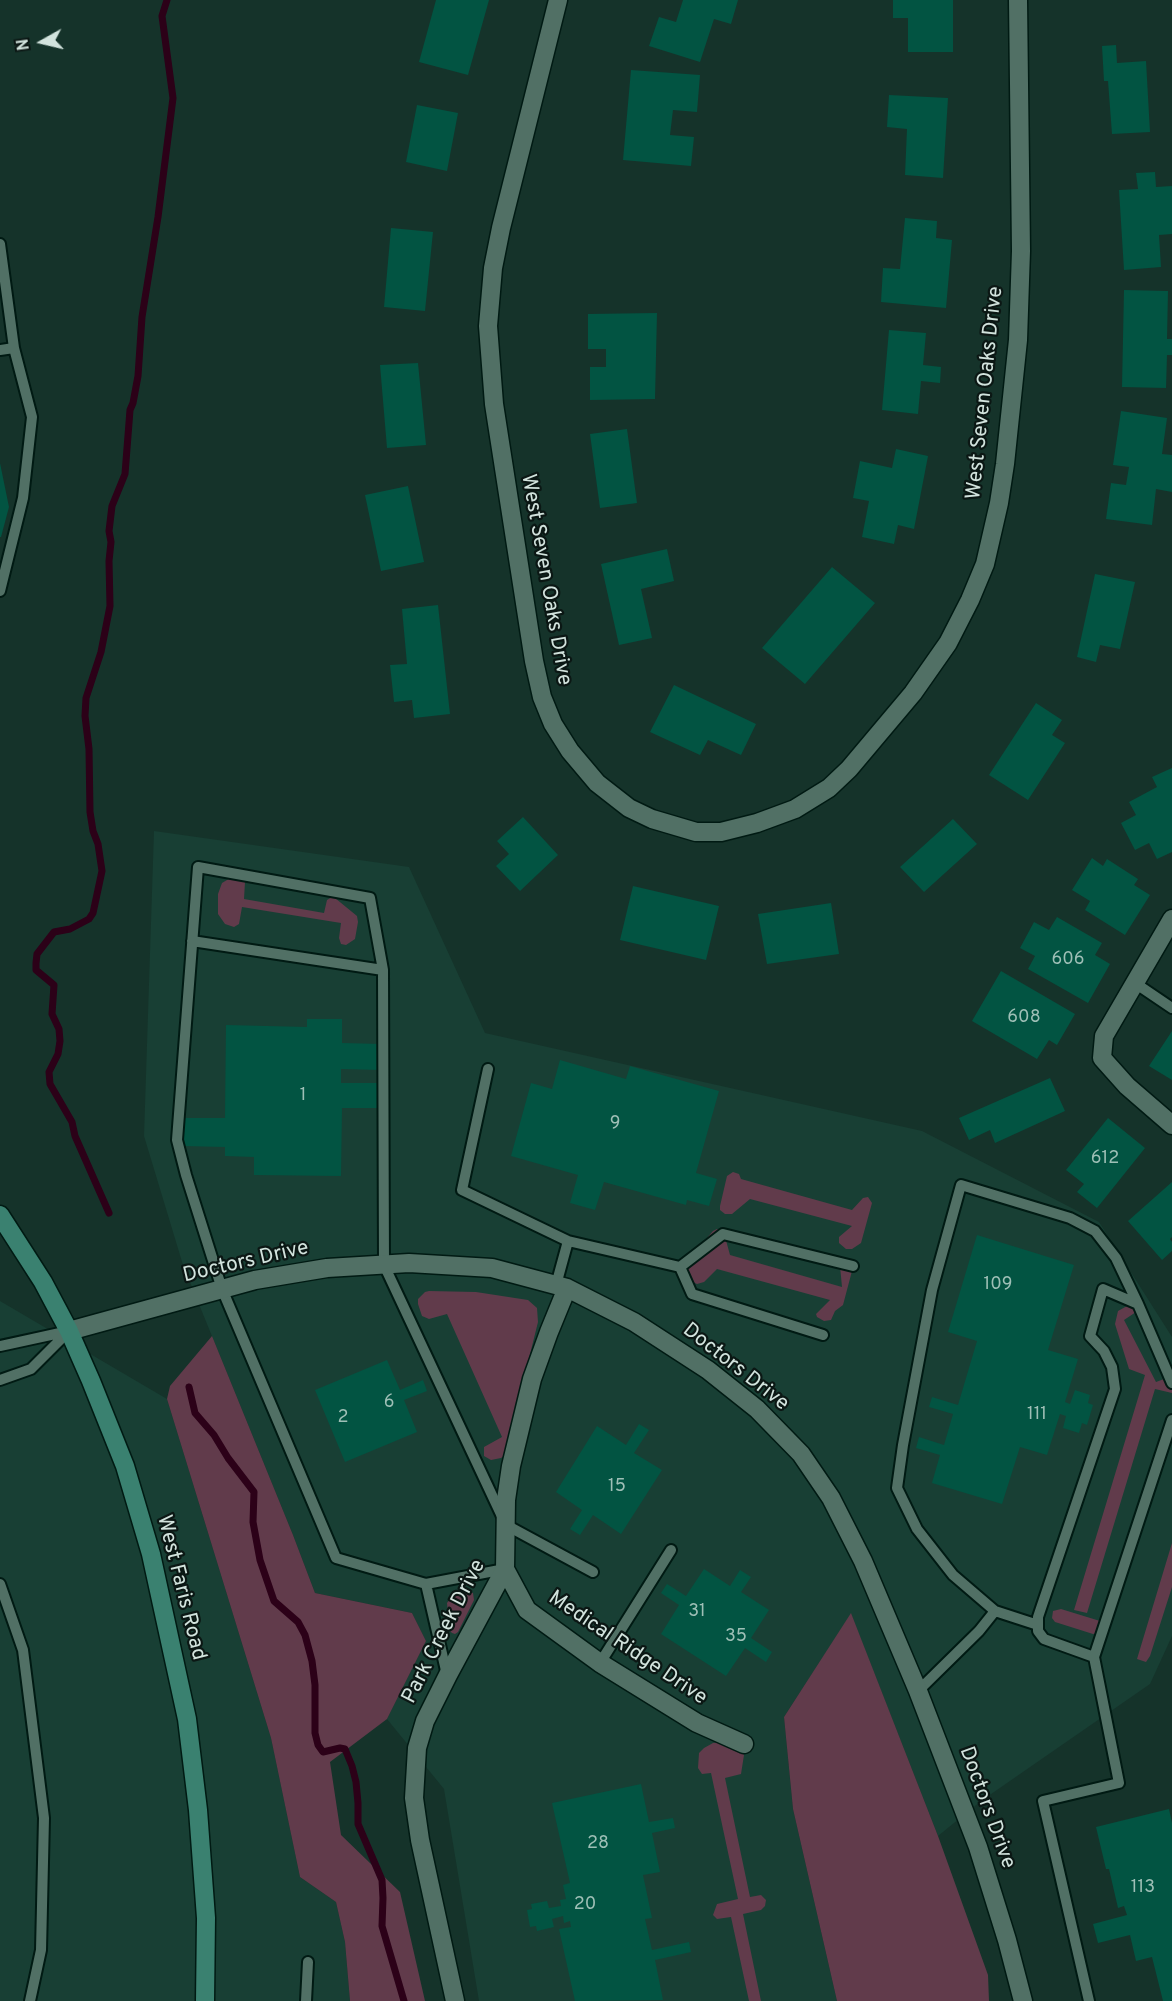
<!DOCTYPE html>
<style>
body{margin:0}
#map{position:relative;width:1172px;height:2001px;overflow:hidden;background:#15332a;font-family:Overpass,sans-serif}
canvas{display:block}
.north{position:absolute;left:12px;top:12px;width:60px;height:60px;-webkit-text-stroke:4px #0b1714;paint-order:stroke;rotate:262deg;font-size:16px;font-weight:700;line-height:24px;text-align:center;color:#d2e3dd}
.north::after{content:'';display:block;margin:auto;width:21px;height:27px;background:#d2e3dd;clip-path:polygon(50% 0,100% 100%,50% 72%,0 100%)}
</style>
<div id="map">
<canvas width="1172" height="2001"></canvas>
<div class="north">N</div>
</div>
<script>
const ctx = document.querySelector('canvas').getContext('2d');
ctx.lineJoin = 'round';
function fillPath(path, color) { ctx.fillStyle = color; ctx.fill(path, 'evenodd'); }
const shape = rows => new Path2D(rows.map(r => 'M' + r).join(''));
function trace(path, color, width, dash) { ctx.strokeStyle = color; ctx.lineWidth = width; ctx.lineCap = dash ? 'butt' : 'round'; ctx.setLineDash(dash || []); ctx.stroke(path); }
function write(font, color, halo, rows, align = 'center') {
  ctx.font = font + ' Overpass,sans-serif'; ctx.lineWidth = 4.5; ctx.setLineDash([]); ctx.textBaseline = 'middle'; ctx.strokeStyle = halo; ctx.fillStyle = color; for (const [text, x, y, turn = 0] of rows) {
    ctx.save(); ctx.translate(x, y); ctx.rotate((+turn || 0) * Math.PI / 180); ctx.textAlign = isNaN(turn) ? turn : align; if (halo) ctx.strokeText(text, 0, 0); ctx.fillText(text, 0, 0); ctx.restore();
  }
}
fillPath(shape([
 [154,831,409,867,485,1033,922,1131,1099,1222,1172,1337,1172,1636,1150,1684,981,1801,938,1836,851,1614,784,1717,793,1809,837,2001,479,2001,444,1789,387,1719,426,1641,412,1613,315,1593,293,1535,183,1265,144,1136],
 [0,1301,167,1399,271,1738,300,1877,336,1902,345,1942,350,2001,0,2001]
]), '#183f34');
fillPath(shape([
 [232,877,242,879,245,882,244,899,324,913,327,900,332,897,335,898,357,916,358,922,355,939,346,945,341,944,339,938,341,923,242,907,239,924,234,927,225,924,218,914,218,894,222,883],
 [733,1172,739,1174,741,1179,852,1210,863,1198,868,1197,872,1203,861,1243,852,1249,846,1249,839,1243,839,1237,852,1226,750,1199,732,1214,725,1214,720,1210,720,1206,727,1176],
 [717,1229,724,1233,730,1255,842,1287,840,1266,852,1271,843,1305,835,1311,831,1320,824,1321,817,1317,816,1314,830,1300,717,1269,704,1282,697,1284,693,1282,686,1270,687,1261,713,1231],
 [429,1291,476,1292,528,1300,537,1308,538,1322,505,1455,501,1458,491,1460,484,1456,484,1447,502,1437,447,1314,429,1319,422,1316,418,1304,418,1299,425,1292],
 [1127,1306,1134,1306,1136,1312,1124,1320,1156,1382,1172,1376,1172,1393,1155,1389,1087,1613,1074,1610,1145,1375,1129,1369,1115,1324,1118,1311],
 [212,1336,293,1535,315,1593,412,1613,426,1641,387,1719,330,1762,341,1835,400,1892,425,2001,350,2001,345,1942,336,1902,300,1877,271,1738,167,1399,170,1386],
 [1172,1543,1172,1587,1150,1656,1146,1662,1137,1659],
 [468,1591,473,1593,474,1600,458,1632,455,1634,452,1633,450,1631,447,1603,454,1594],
 [1061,1609,1100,1621,1102,1623,1099,1633,1093,1634,1055,1622,1052,1618,1053,1611],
 [851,1613,938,1836,988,1975,989,2001,837,2001,793,1809,784,1717],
 [721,1742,741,1750,744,1755,741,1774,725,1778,750,1897,761,1895,766,1900,765,1906,761,1910,743,1914,761,2001,749,2001,731,1917,717,1919,713,1915,717,1904,738,1899,711,1773,702,1774,698,1768,699,1753,704,1748,713,1743]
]), '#613b4b');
trace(shape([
 [109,1213,75,1136,72,1122,50,1084,49,1072,58,1054,60,1041,59,1029,52,1014,54,985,36,970,36,963,37,954,54,932,70,929,89,919,93,913,102,871,98,844,93,831,90,812,89,749,85,716,86,698,101,652,110,606,109,561,111,542,109,531,112,506,125,474,130,410,133,403,138,376,142,317,158,217,173,98,162,16,167,0],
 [189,1387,195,1413,214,1435,228,1458,254,1492,253,1522,260,1560,274,1601,298,1622,305,1635,312,1661,315,1685,315,1733,318,1745,323,1752,340,1748,345,1749,352,1766,356,1782,358,1803,358,1824,382,1880,383,1898,382,1926,404,2001]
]), '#2c0118', 7);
fillPath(shape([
 [436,0,489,0,468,75,419,62],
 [683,0,738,0,731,24,714,19,700,62,649,46,659,17,676,22],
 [893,0,953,0,953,52,908,52,908,18,893,18],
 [1116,45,1117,63,1146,61,1150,132,1112,134,1108,81,1104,81,1102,46],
 [631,70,700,75,697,112,673,110,670,135,694,137,691,166,623,160],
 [889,95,948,98,943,178,905,175,907,129,887,127],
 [417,105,458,113,447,171,406,162],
 [1155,172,1156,187,1172,186,1172,234,1159,235,1161,267,1124,270,1119,190,1138,189,1136,173],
 [905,218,937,221,936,238,952,240,946,308,881,302,883,268,900,269],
 [391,228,433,232,425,311,384,307],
 [1124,290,1168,291,1167,339,1172,339,1172,355,1167,355,1166,388,1122,387],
 [657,313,655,399,590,400,590,367,606,367,606,349,588,349,588,314],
 [889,330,926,333,923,365,941,367,940,383,921,381,918,414,882,410],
 [418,363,426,445,387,448,380,365],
 [1121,411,1167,418,1162,454,1172,455,1172,492,1156,489,1152,525,1106,519,1111,483,1126,485,1129,467,1113,465],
 [627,429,637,503,600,508,590,434],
 [896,449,928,456,914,529,898,525,894,544,862,537,869,501,853,498,860,461,892,468],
 [0,463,9,507,1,537,0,537],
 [408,486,424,562,381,571,365,495],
 [667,549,674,581,641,589,652,638,619,645,601,564],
 [832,567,875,603,805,684,762,648],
 [1095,574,1135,582,1120,649,1100,645,1096,662,1077,657],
 [438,605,450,714,414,718,412,700,394,702,390,665,407,664,402,609],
 [674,685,756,724,741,755,708,740,700,755,650,732],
 [1036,703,1062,720,1052,735,1065,743,1028,800,989,775],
 [1172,768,1172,852,1157,859,1149,843,1135,850,1121,823,1136,815,1129,802,1157,787,1152,777],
 [523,817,558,855,520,891,496,866,509,854,497,841],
 [953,819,977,844,924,892,900,867],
 [1092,858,1103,866,1107,859,1138,879,1134,885,1150,895,1125,935,1085,910,1090,901,1072,890],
 [633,886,719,906,706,960,620,940],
 [831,903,839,954,767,964,758,914],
 [1057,917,1102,943,1095,955,1110,964,1088,1003,1028,969,1035,956,1020,948,1034,922,1049,930],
 [1001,971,1075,1014,1057,1045,1049,1040,1037,1059,972,1021],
 [307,1019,342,1019,342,1043,381,1044,381,1070,341,1069,341,1083,382,1083,382,1108,342,1108,341,1176,254,1175,254,1157,225,1156,225,1147,183,1146,183,1118,225,1118,226,1025,307,1027],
 [1172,1031,1172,1080,1149,1066],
 [560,1060,626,1079,630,1066,719,1091,696,1173,717,1179,709,1206,687,1200,686,1205,604,1182,595,1210,570,1203,578,1175,511,1156,531,1083,552,1089],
 [1050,1078,1065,1111,995,1143,990,1130,969,1140,959,1118],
 [1108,1118,1145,1148,1097,1208,1077,1192,1084,1184,1066,1170],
 [1172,1182,1172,1237,1170,1239,1172,1242,1172,1251,1162,1260,1128,1221],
 [977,1235,1074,1265,1048,1350,1078,1359,1065,1402,1070,1404,1075,1390,1090,1395,1088,1403,1093,1405,1087,1425,1082,1423,1079,1433,1063,1428,1066,1416,1060,1414,1047,1455,1020,1447,1002,1504,932,1483,940,1455,916,1448,919,1437,944,1445,953,1414,929,1407,932,1397,958,1405,977,1341,948,1332],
 [387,1360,400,1390,423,1380,427,1391,404,1400,417,1432,345,1462,315,1390],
 [639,1424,649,1430,634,1453,662,1470,621,1534,593,1515,580,1535,570,1529,582,1510,556,1492,597,1426,626,1445],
 [704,1569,730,1586,740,1570,751,1577,741,1592,769,1610,751,1638,772,1652,766,1662,745,1648,726,1676,661,1634,679,1605,661,1593,667,1584,686,1596],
 [641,1784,649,1822,673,1818,675,1828,652,1833,660,1872,643,1875,652,1918,645,1919,652,1950,689,1942,691,1952,655,1960,663,2000,575,2001,559,1929,571,1927,570,1921,564,1923,563,1916,552,1919,554,1927,537,1931,536,1926,530,1927,527,1910,532,1909,531,1904,547,1901,549,1908,561,1906,560,1900,566,1899,563,1885,570,1883,552,1803],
 [1169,1809,1172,1823,1172,2001,1163,2001,1152,1957,1136,1961,1130,1935,1098,1943,1093,1924,1127,1915,1124,1906,1118,1908,1109,1869,1106,1869,1096,1827]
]), '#025442');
const service = shape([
 [0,244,14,348,32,417,23,498,0,591],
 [0,350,14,348],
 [192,941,383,970],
 [1135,983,1172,1008],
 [488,1069,462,1190,568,1241,556,1285],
 [568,1241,680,1267,692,1294,823,1335],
 [680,1267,723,1234,853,1266],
 [0,1346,69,1331],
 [0,1380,31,1369,69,1331],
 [0,1584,23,1650,44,1818,41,1950,30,2001],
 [426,1584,505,1569],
 [995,1611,953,1575,917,1529,897,1488,903,1445,932,1290,961,1185,1070,1218,1095,1231,1116,1258,1138,1304],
 [1094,1657,1044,1639,1038,1631,1038,1617,1115,1389,1112,1367,1104,1351,1090,1336,1103,1289,1138,1304,1172,1383],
 [600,1663,671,1550],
 [447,1675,426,1584,336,1558,222,1289,186,1175,177,1140,198,867,370,898,383,970,384,1265,506,1525,593,1572],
 [918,1691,979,1631,995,1611,1038,1625],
 [306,2001,308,1962],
 [1089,2001,1043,1801,1119,1783,1094,1657,1172,1420]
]);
const minor = shape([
 [558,0,501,228,493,268,488,326,494,404,534,661,542,697,553,724,570,751,597,783,629,808,652,819,696,832,721,832,757,823,795,809,829,788,849,769,913,693,948,643,970,600,985,564,999,503,1005,464,1018,340,1021,251,1018,0],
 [1172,919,1104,1036,1102,1058,1127,1086,1172,1125],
 [69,1331,255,1280,327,1268,409,1263,492,1268,567,1288,634,1322,708,1370,757,1409,801,1454,831,1498,863,1561,918,1691,978,1847,1007,1940,1023,2001],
 [505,1569,527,1610,600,1663,697,1723,744,1744],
 [455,2001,420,1840,414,1798,417,1748,425,1721,448,1675,505,1569,506,1500,511,1466,532,1379,549,1332,567,1288]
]);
const secondary = shape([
 [0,1215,43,1282,69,1331,91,1381,125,1466,151,1554,187,1719,198,1810,206,1918,205,2001]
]);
trace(service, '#001a13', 14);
trace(minor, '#001a13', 21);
trace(secondary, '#001a13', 21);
trace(service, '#517065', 10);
trace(minor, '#517065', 18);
trace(secondary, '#3a8170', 18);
write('18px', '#9ebfb6', null, [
 ["606",1068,960],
 ["608",1024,1018],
 ["1",303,1096],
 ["9",615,1124],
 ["612",1105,1159],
 ["109",998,1285],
 ["6",389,1403],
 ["111",1037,1415],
 ["2",343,1418],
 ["15",617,1487],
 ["31",697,1612],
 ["35",736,1637],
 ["28",598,1844],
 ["113",1143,1888],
 ["20",585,1905]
]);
write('21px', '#d2e3dd', '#0b1714', [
 ["West Seven Oaks Drive",986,393,-84],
 ["West Seven Oaks Drive",545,580,80],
 ["Doctors Drive",246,1263,-13],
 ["Doctors Drive",735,1368,38],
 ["West Faris Road",180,1588,76],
 ["Park Creek Drive",445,1632,-63],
 ["Medical Ridge Drive",627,1649,34],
 ["Doctors Drive",986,1808,70]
]);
</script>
